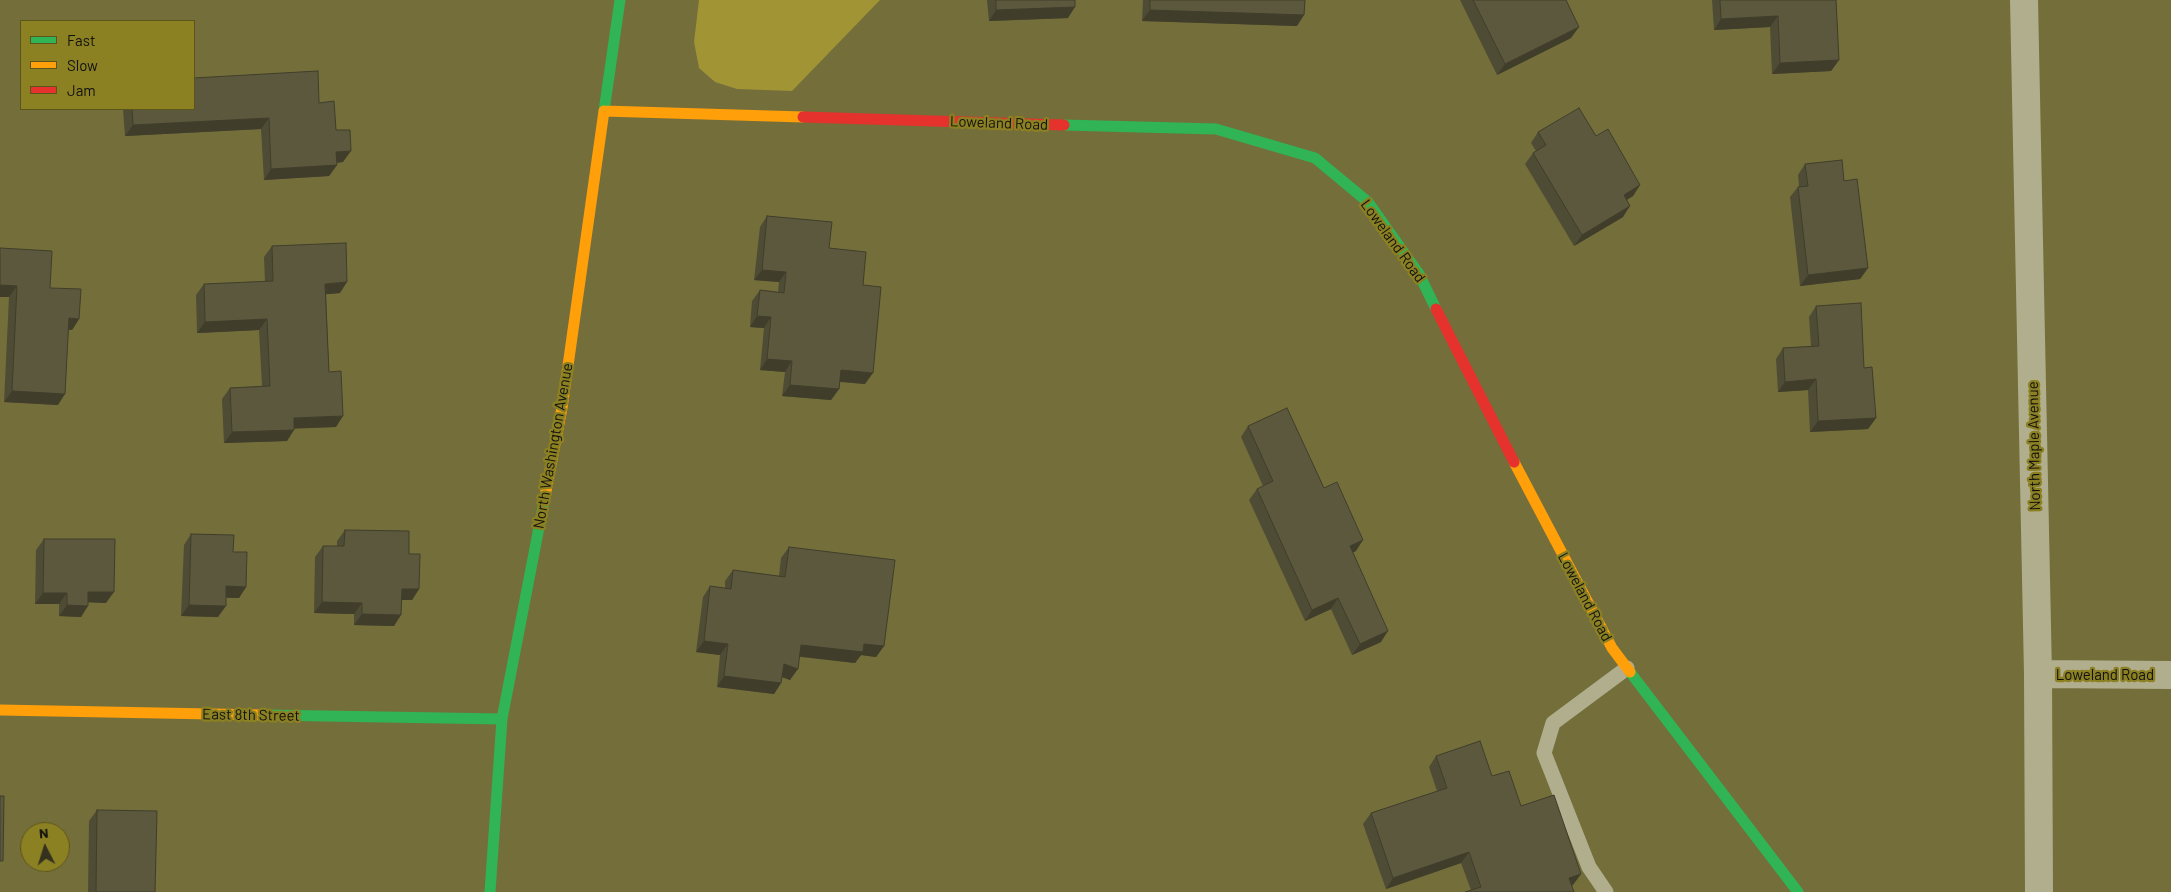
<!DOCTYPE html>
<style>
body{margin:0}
#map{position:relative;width:2171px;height:892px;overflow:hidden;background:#746e3a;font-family:Barlow,sans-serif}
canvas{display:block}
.legend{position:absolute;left:20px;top:20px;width:175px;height:90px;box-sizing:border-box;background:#8c8122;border:1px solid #5b541b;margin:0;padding:6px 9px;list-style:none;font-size:15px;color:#111}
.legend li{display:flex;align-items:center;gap:10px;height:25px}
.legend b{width:25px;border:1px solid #5b541b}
.north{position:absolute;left:20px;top:822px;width:50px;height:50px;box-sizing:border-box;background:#8c8122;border:1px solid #5b541b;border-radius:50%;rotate:355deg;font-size:14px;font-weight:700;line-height:20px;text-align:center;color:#111}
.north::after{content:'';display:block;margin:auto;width:18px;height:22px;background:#34321f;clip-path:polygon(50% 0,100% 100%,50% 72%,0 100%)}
</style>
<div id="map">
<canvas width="2171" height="892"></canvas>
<ul class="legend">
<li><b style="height:6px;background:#30b455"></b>Fast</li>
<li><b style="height:6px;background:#ff9f0a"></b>Slow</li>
<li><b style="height:6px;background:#e5322d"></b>Jam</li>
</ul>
<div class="north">N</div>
</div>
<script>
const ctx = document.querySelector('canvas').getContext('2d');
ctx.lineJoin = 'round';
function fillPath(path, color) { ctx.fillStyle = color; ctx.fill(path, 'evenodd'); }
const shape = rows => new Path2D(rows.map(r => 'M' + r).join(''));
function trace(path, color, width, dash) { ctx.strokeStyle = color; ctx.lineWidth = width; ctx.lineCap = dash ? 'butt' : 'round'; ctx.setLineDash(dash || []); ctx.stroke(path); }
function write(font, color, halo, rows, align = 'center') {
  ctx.font = font + ' Barlow,sans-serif'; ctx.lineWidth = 4.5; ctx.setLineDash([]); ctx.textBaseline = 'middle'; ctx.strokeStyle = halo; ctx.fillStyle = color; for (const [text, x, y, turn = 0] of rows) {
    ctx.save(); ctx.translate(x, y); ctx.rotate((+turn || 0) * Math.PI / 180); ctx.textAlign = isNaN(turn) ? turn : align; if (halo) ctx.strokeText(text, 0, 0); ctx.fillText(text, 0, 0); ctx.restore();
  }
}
fillPath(shape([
 [699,0,880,0,792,91,737,89,715,82,699,68,694,42]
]), '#a09434');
trace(shape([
 [1606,892,1589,867,1544,753,1553,723,1627,668]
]), '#b1ae8e', 15);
trace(shape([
 [2024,0,2038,674,2039,892],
 [2038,674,2171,675]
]), '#b1ae8e', 28);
trace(shape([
 [604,111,620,0],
 [1064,125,1216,129,1315,158,1368,202,1419,274,1436,309],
 [1630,672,1798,892],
 [265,715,502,719],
 [490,892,502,719,546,491]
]), '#30b455', 11);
trace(shape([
 [604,111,803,117],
 [1514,462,1612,648,1630,672],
 [546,491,562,408,604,111],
 [0,710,265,715]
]), '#ff9f0a', 11);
trace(shape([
 [803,117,1064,125],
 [1436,309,1514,462]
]), '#e5322d', 11);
fillPath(shape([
 [987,0,1075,0,1068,18,989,21],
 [1143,0,1305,0,1297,26,1142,21],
 [1460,0,1566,0,1571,38,1497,75],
 [1712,0,1836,0,1839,60,1831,71,1772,74,1770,27,1714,30],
 [319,103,336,130,343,162,337,163,337,165,329,176,264,180,261,129,125,136,123,109,194,109],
 [1538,132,1596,136,1640,185,1633,196,1627,200,1623,217,1574,246,1525,164,1533,153,1536,151,1531,143],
 [1805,164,1844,181,1868,268,1860,279,1800,286,1790,197,1798,187,1799,186,1798,175],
 [767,216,829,248,863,285,865,384,840,382,839,389,831,400,782,396,785,372,760,370,764,328,750,327,752,301,760,290,778,292,779,282,754,280,760,227],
 [272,246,340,293,326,294,329,372,336,427,294,428,287,441,224,443,222,399,230,388,262,386,259,330,197,333,196,295,204,284,265,282,264,257],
 [0,248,50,288,79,319,72,330,69,329,58,405,4,402,9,297],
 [1816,306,1864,368,1876,418,1868,429,1810,432,1808,390,1778,392,1776,359,1783,348,1811,346,1809,317],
 [1248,426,1324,488,1356,551,1352,553,1381,642,1352,655,1331,609,1305,621,1249,500,1257,489,1263,486,1241,437],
 [345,530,409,554,419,589,412,600,402,600,394,626,354,625,354,614,314,613,315,557,323,546,337,546,337,541],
 [191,534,233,552,246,587,239,598,226,598,218,617,181,616,184,545],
 [44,539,106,603,88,602,81,617,59,616,59,604,35,604,36,550],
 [789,547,884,646,876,657,861,655,855,663,799,656,790,680,782,677,781,683,774,694,717,687,720,655,696,652,703,597,710,586,725,588,725,581,733,570,779,576,781,558],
 [1436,756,1492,776,1521,806,1573,885,1471,890,1461,863,1386,889,1363,824,1371,813,1437,791,1429,767],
 [97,810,155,892,88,892,89,821]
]), '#4f4c35');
fillPath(shape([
 [1075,7,1068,18,989,21,996,10],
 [1150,10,1304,15,1297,26,1142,21],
 [1778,16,1770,27,1714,30,1721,19],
 [1579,27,1571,38,1497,75,1505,64],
 [1839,60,1831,71,1772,74,1780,63],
 [269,118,261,129,125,136,133,125],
 [351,151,343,162,329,163,336,152],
 [337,165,329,176,264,180,271,169],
 [1640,185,1633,196,1616,206,1624,195],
 [1630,206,1623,217,1574,246,1582,235],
 [1868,268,1860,279,1800,286,1808,275],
 [762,270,786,272,779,282,754,280],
 [347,282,340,293,318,295,325,284],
 [0,285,17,286,9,297,0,297],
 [757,316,771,317,764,328,750,327],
 [69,318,79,319,72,330,62,329],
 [267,319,259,330,197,333,205,322],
 [767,359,792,361,785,372,760,370],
 [841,370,873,373,865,384,833,381],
 [1816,379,1808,390,1778,392,1785,382],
 [790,385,839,389,831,400,782,396],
 [12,391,65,394,58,405,4,402],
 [343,416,336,427,286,429,294,418],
 [1876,418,1868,429,1810,432,1818,421],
 [294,430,287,441,224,443,232,432],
 [1363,540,1356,551,1342,557,1350,546],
 [226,586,246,587,239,598,219,597],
 [402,589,419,589,412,600,394,600],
 [88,592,114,592,106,603,81,602],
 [43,593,67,593,59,604,35,604],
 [1338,598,1331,609,1305,621,1312,610],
 [322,602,362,603,354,614,314,613],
 [67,605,88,606,81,617,59,616],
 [189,605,226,606,218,617,181,616],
 [362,614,401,615,394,626,354,625],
 [1388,631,1381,642,1352,655,1360,644],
 [704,641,728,644,720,655,696,652],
 [864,644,884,646,876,657,861,655,855,663,793,656,801,645],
 [784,664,798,669,790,680,776,675],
 [724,676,781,683,774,694,717,687],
 [1469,852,1461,863,1386,889,1393,878],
 [1581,874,1573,885,1561,889,1569,878]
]), '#403e2b');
const building = shape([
 [996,0,1075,0,1075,7,996,10,996,0],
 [1150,0,1305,0,1304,15,1150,10,1150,0],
 [1473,0,1566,0,1579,27,1505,64,1473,0],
 [1720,0,1836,0,1839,60,1780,63,1778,16,1721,19,1720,0],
 [318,71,319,103,334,101,336,130,350,130,351,151,336,152,337,165,271,169,269,118,133,125,132,109,194,109,194,78,318,71],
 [1579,108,1596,136,1608,129,1640,185,1624,195,1630,206,1582,235,1533,153,1546,145,1538,132,1579,108],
 [1842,160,1844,181,1857,179,1868,268,1808,275,1798,187,1808,186,1805,164,1842,160],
 [767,216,832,222,829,248,866,252,863,285,881,287,873,373,841,370,839,389,790,385,792,361,767,359,771,317,757,316,760,290,784,293,786,272,762,270,767,216],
 [346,243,347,282,325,284,329,372,341,371,343,416,294,418,294,430,232,432,230,388,270,386,267,319,205,322,204,284,273,281,272,246,346,243],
 [0,248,52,251,50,288,81,289,79,319,69,318,65,394,12,391,17,286,0,285,0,248],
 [1861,303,1864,368,1872,367,1876,418,1818,421,1816,379,1785,382,1783,348,1819,346,1816,306,1861,303],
 [1287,408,1324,488,1337,482,1363,540,1350,546,1388,631,1360,644,1338,598,1312,610,1257,489,1273,481,1248,426,1287,408],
 [345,530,409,531,409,554,420,554,419,589,402,589,401,615,362,614,362,603,322,602,323,546,344,546,345,530],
 [191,534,234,535,233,552,247,552,246,587,226,586,226,606,189,605,191,534],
 [44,539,115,539,114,592,88,592,88,606,67,605,67,593,43,593,44,539],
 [789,547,895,560,884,646,864,644,863,652,801,645,798,669,784,664,781,683,724,676,728,644,704,641,710,586,731,589,733,570,785,577,789,547],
 [1480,741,1492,776,1509,771,1521,806,1554,795,1581,874,1569,878,1574,892,1465,892,1481,887,1469,852,1393,878,1371,813,1447,788,1436,756,1480,741],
 [0,796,4,796,3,861,0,861,0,796],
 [97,810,157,811,155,892,96,892,97,810]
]);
fillPath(building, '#5c583e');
trace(building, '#403e2b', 1);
write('15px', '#111', '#8c8122', [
 ["Loweland Road",999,123,2],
 ["Loweland Road",1393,241,54],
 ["North Washington Avenue",553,446,-80],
 ["North Maple Avenue",2034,446,-91],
 ["Loweland Road",1585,597,62],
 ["Loweland Road",2105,675],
 ["East 8th Street",251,715,1]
]);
</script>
